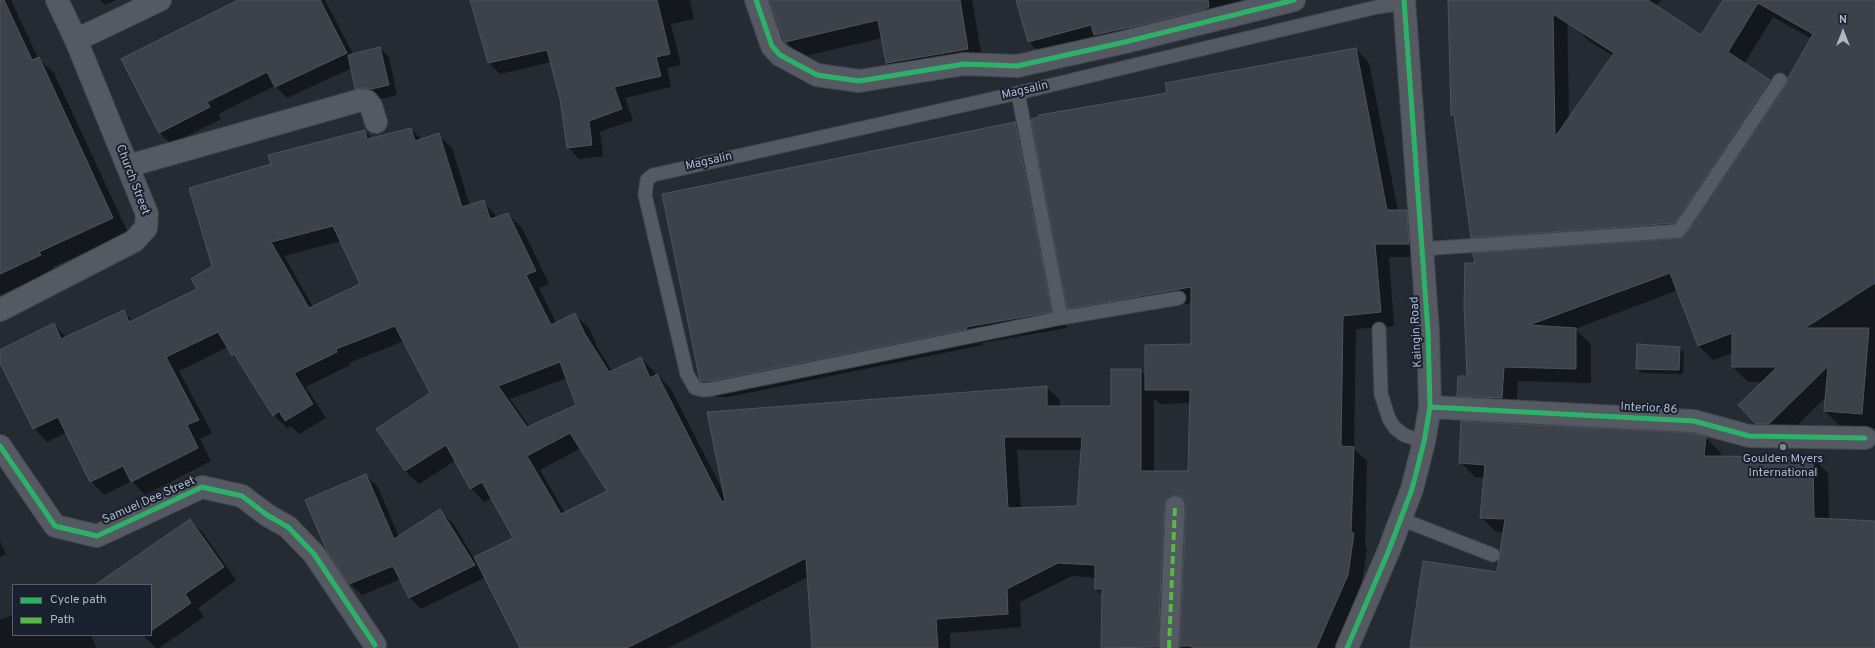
<!DOCTYPE html>
<style>
body{margin:0}
#map{position:relative;width:1875px;height:648px;overflow:hidden;background:#262b33;font-family:Overpass,sans-serif}
canvas{display:block}
.legend{position:absolute;left:12px;top:584px;width:140px;height:52px;box-sizing:border-box;background:#19212e;border:1px solid #555d6b;margin:0;padding:5px 7px;list-style:none;font-size:12px;color:#aeb7c6}
.legend li{display:flex;align-items:center;gap:8px;height:20px}
.legend b{width:20px;border:1px solid #555d6b}
.north{position:absolute;left:1823px;top:12px;width:40px;height:40px;-webkit-text-stroke:3px #19212e;paint-order:stroke;rotate:0deg;font-size:11px;font-weight:700;line-height:16px;text-align:center;color:#aeb7c6}
.north::after{content:'';display:block;margin:auto;width:14px;height:18px;background:#aeb7c6;clip-path:polygon(50% 0,100% 100%,50% 72%,0 100%)}
</style>
<div id="map">
<canvas width="1875" height="648"></canvas>
<ul class="legend">
<li><b style="height:5px;background:#2db169"></b>Cycle path</li>
<li><b style="height:5px;background:#58b947"></b>Path</li>
</ul>
<div class="north">N</div>
</div>
<script>
const ctx = document.querySelector('canvas').getContext('2d');
ctx.lineJoin = 'round';
function fillPath(path, color) { ctx.fillStyle = color; ctx.fill(path, 'evenodd'); }
const shape = rows => new Path2D(rows.map(r => 'M' + r).join(''));
function trace(path, color, width, dash) { ctx.strokeStyle = color; ctx.lineWidth = width; ctx.lineCap = dash ? 'butt' : 'round'; ctx.setLineDash(dash || []); ctx.stroke(path); }
function write(font, color, halo, rows, align = 'center') {
  ctx.font = font + ' Overpass,sans-serif'; ctx.lineWidth = 4; ctx.setLineDash([]); ctx.textBaseline = 'middle'; ctx.strokeStyle = halo; ctx.fillStyle = color; for (const [text, x, y, turn = 0] of rows) {
    ctx.save(); ctx.translate(x, y); ctx.rotate((+turn || 0) * Math.PI / 180); ctx.textAlign = isNaN(turn) ? turn : align; if (halo) ctx.strokeText(text, 0, 0); ctx.fillText(text, 0, 0); ctx.restore();
  }
}
fillPath(shape([
 [0,0,11,0,38,58,54,73,128,233,53,267,55,270,0,295],
 [100,0,116,0,105,5],
 [254,0,325,0,353,54,380,48,389,57,397,95,381,99,373,97,366,98,356,88,352,68,287,98,275,86,218,114,221,119,171,144,159,132],
 [472,0,690,0,694,19,671,24,681,65,667,68,671,87,625,98,633,120,600,132,603,156,579,159,568,147,561,99,551,62,500,74,489,63],
 [770,0,972,0,983,64,902,78,887,62,882,38,801,57,786,41],
 [1017,0,1282,0,1104,45,1096,36,1039,52,1029,42],
 [1449,0,1567,0,1569,119,1613,56,1589,41,1574,26,1591,0,1661,0,1656,6,1701,36,1724,0,1875,0,1875,428,1840,426,1825,411,1826,397,1784,438,1772,438,1739,405,1763,382,1748,382,1733,367,1733,353,1713,360,1698,345,1678,290,1575,329,1591,344,1591,383,1518,381,1516,413,1473,410,1458,396,1468,377,1476,264,1488,253,1472,237,1455,118,1452,115],
 [1773,17,1812,39,1782,93,1770,81,1744,64],
 [1356,49,1369,63,1398,211,1406,211,1420,225,1422,257,1389,257,1394,326,1356,329,1354,449,1367,461,1365,545,1367,548,1361,589,1336,648,1183,648,1181,646,1187,509,1183,510,1172,648,1102,648,1103,596,1096,589,1096,578,1072,576,1020,602,1021,627,950,633,950,648,813,648,808,577,668,648,522,648,486,577,421,609,410,598,401,579,362,595,350,584,328,550,366,476,378,487,399,537,440,511,452,522,474,558,514,538,491,498,484,502,471,488,456,460,419,484,405,471,432,394,404,341,349,363,350,365,306,387,326,418,299,434,291,426,287,428,274,415,242,365,233,355,228,347,179,371,212,433,200,439,211,461,145,495,132,481,104,495,91,481,67,432,47,442,34,428,0,360,0,351,53,324,67,338,124,312,133,321,198,289,213,267,272,164,365,131,372,139,411,129,422,140,438,135,452,148,470,206,484,202,498,218,508,214,522,228,549,284,539,288,556,323,575,315,589,328,598,349,613,372,641,358,671,389,724,493,1046,387,1060,400,1060,407,1112,407,1140,370,1146,376,1192,345,1192,303,1082,322,1068,308,1168,94],
 [341,241,361,284,313,307,284,256],
 [567,378,577,405,530,427,510,399],
 [1154,398,1160,404,1191,403,1189,472,1154,472],
 [581,448,609,491,565,513,540,470],
 [1017,450,1082,450,1078,507,1021,509],
 [1015,123,1031,139,1067,328,982,343,983,345,728,397,718,397,701,381],
 [1679,348,1684,352,1683,374,1642,373,1637,369],
 [1706,438,1721,453,1720,457,1813,458,1828,473,1829,520,1875,522,1875,648,1411,648,1498,574,1504,533,1496,532,1481,517,1484,478,1475,477,1460,462],
 [190,520,203,533,236,580,198,608,204,617,159,648,156,648,143,635,151,635,151,585,108,585],
 [0,541,6,554,0,557],
 [13,615,13,635,91,635,96,648,0,648,0,620]
]), '#0007');
const building = shape([
 [0,0,4,0,32,60,39,57,113,218,39,252,41,255,0,274,0,0],
 [238,0,320,0,347,53,275,87,267,72,207,102,210,107,159,133,121,59,238,0],
 [470,0,657,0,670,54,656,57,661,76,614,87,622,109,589,121,592,145,567,148,560,99,547,50,488,63,470,0],
 [769,0,960,0,968,49,886,63,878,20,785,42,769,0],
 [1016,0,1208,0,1209,7,1205,9,1141,25,1094,35,1091,25,1028,42,1016,0],
 [1448,0,1648,0,1701,35,1723,0,1875,0,1875,283,1805,328,1869,328,1862,414,1824,411,1828,366,1769,424,1756,424,1738,405,1777,367,1732,367,1732,333,1698,346,1670,273,1529,325,1576,328,1576,369,1504,367,1502,398,1457,396,1458,376,1467,376,1464,305,1465,263,1475,263,1473,253,1683,238,1787,84,1788,78,1813,34,1758,3,1728,52,1770,80,1675,223,1471,238,1454,115,1451,115,1448,0],
 [1553,14,1614,53,1555,137,1553,14],
 [380,47,389,85,371,89,363,88,355,89,348,55,380,47],
 [1356,48,1387,210,1407,210,1409,244,1375,244,1381,312,1343,316,1341,446,1354,447,1351,533,1354,533,1348,575,1316,648,1192,648,1192,646,1180,646,1186,506,1185,501,1181,497,1175,495,1166,500,1164,506,1158,647,1101,648,1102,589,1095,589,1095,565,1058,563,1007,589,1008,614,936,619,938,648,812,648,806,558,627,648,520,648,474,557,513,538,482,482,470,489,446,445,405,471,376,429,430,393,395,326,336,349,337,352,294,373,313,404,285,421,279,411,273,416,234,354,232,356,218,332,166,357,199,420,187,425,198,448,131,482,123,466,90,482,58,417,33,429,0,363,0,350,54,323,61,339,124,310,129,322,197,289,191,279,212,266,189,188,271,164,268,155,365,130,367,139,411,128,415,141,439,133,462,207,484,200,490,219,508,213,536,271,526,275,551,325,575,313,585,334,609,372,641,357,650,378,657,374,722,502,725,501,707,412,1047,386,1047,406,1111,406,1111,369,1141,369,1141,471,1188,471,1190,390,1145,390,1145,345,1191,344,1191,287,1067,309,1031,119,1039,117,1039,115,1167,93,1165,83,1356,48],
 [333,226,360,284,309,308,271,242,333,226],
 [560,362,576,405,527,427,498,386,560,362],
 [570,433,607,491,561,514,527,456,570,433],
 [1004,437,1082,437,1077,506,1008,508,1004,437],
 [1015,122,1052,312,966,327,967,329,711,381,700,381,662,194,1015,122],
 [1637,344,1680,347,1679,370,1636,369,1637,344],
 [1461,421,1692,433,1706,437,1704,456,1813,457,1814,518,1875,521,1875,648,1410,648,1423,561,1497,572,1505,519,1480,518,1485,465,1459,463,1461,421],
 [366,474,394,539,440,509,475,565,409,598,393,566,349,584,327,551,305,500,366,474],
 [190,519,224,567,185,594,191,603,151,631,151,585,95,585,190,519]
]);
fillPath(building, '#3d424a');
trace(building, '#4d535c', 1);
const service = shape([
 [1018,93,1061,318,712,389,703,390,695,388,687,374,645,195,647,180,653,175,1018,93,1377,7,1404,3],
 [1422,249,1679,231,1780,80],
 [1061,318,1179,298],
 [1379,329,1381,394,1389,419,1395,428,1404,435,1424,442],
 [1401,519,1493,555]
]);
const pedestrian = shape([
 [1169,648,1175,506]
]);
const minor = shape([
 [756,0,772,46,780,55,817,75,859,81,964,64,1017,66,1125,42,1294,0],
 [76,40,160,0],
 [128,166,361,100,367,101,371,106,376,122],
 [0,310,134,241,146,228,147,214,76,40,57,0],
 [1430,407,1694,421,1749,436,1865,438],
 [0,446,55,526,97,536,202,487,242,496,267,515,288,527,314,554,375,645]
]);
const tertiary = shape([
 [1347,648,1389,550,1412,489,1424,442,1430,407,1428,332,1404,0]
]);
trace(service, '#44474e', 15);
trace(pedestrian, '#44474e', 21);
trace(minor, '#44474e', 24);
trace(tertiary, '#44474e', 24);
trace(service, '#555962', 13);
trace(pedestrian, '#555962', 19);
trace(minor, '#555962', 22);
trace(tertiary, '#555962', 22);
trace(shape([
 [1169,648,1175,506]
]), '#58b947', 4, [8, 4]);
trace(shape([
 [756,0,772,46,780,55,817,75,859,81,964,64,1017,66,1125,42,1294,0],
 [1430,407,1694,421,1749,436,1865,438],
 [0,446,55,526,97,536,202,487,242,496,267,515,288,527,314,554,375,645],
 [1347,648,1389,550,1412,489,1424,442,1430,407,1428,332,1404,0]
]), '#2db169', 5);
for (const [x, y, r, color] of [
 [1783,447,4,"#7e8693"]
]) { const dot = new Path2D(); dot.arc(x, y, r, 0, 2 * Math.PI); ctx.fillStyle = color; ctx.fill(dot); trace(dot, '#19212e', 1.5); }
write('12px', '#aeb7c6', '#19212e', [
 ["Magsalin",1025,91,-13],
 ["Magsalin",709,162,-13],
 ["Church Street",132,180,69],
 ["Kaingin Road",1417,332,-93],
 ["Interior 86",1649,409,3],
 ["Samuel Dee Street",149,501,-24]
]);
write('12px', '#aeb7c6', '#19212e', [
 ["Goulden Myers",1783,460],
 ["International",1783,474]
]);
</script>
